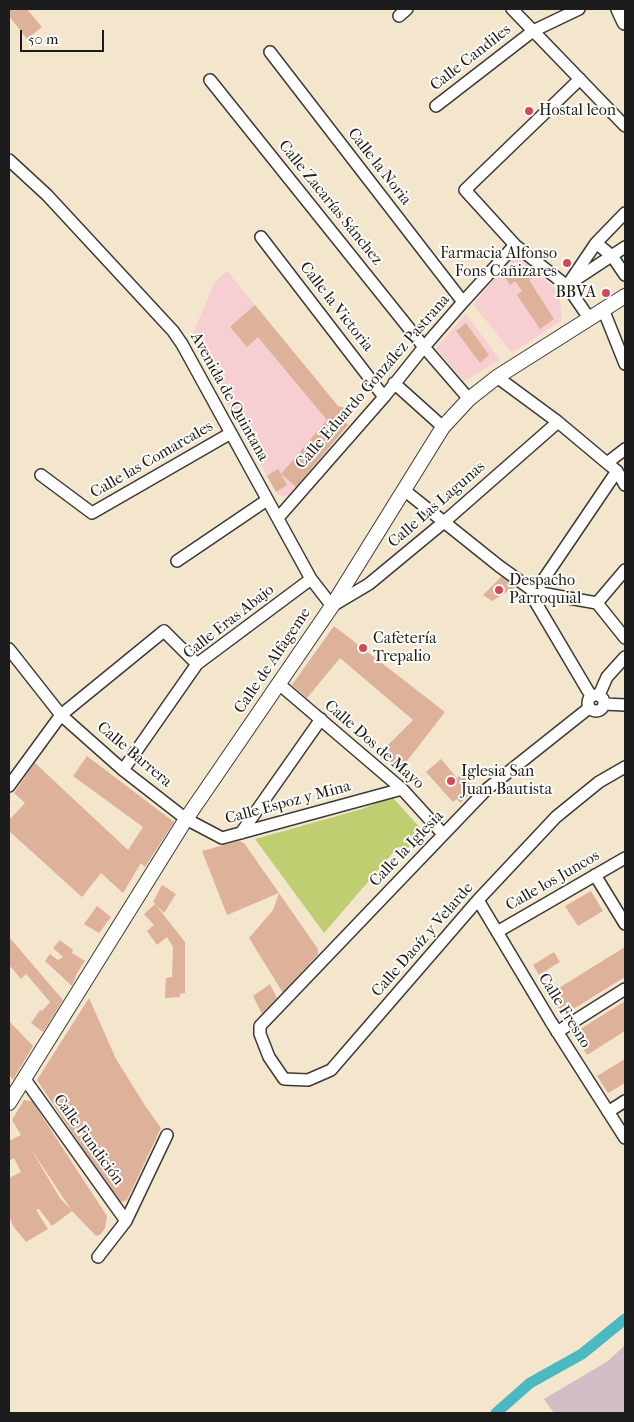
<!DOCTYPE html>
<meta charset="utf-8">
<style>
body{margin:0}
#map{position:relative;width:634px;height:1422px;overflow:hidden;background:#f3e6cc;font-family:"IM FELL French Canon",serif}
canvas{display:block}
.frame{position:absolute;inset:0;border:10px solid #1c1c1c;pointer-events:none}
.scale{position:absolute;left:20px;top:30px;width:84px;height:22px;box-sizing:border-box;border:2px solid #1c1c1c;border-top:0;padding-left:6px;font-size:15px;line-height:18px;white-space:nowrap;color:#1c1c1c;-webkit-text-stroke:4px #fdfcf7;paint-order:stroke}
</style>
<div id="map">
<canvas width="634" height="1422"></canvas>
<div class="frame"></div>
<div class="scale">50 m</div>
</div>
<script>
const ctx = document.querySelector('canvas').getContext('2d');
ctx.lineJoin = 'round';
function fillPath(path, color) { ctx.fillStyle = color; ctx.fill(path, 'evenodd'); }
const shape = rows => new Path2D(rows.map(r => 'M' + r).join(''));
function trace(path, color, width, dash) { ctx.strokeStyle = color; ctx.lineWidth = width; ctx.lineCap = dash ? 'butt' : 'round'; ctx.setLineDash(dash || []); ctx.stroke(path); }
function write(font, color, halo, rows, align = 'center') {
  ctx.font = font + ' "IM FELL French Canon",serif'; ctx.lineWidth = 4; ctx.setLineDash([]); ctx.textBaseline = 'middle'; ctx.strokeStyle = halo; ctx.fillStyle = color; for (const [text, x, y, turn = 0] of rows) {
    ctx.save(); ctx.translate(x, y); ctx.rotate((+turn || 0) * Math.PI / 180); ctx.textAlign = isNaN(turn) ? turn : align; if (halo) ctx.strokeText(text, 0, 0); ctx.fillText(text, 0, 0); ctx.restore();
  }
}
fillPath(shape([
 [520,258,559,292,562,320,512,353,473,304,512,259],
 [227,271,340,408,346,408,348,425,290,494,284,497,278,495,191,338,214,283],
 [466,314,500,360,464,381,436,348]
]), '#f7cfd2');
fillPath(shape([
 [625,1345,625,1413,554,1413,544,1399,608,1361]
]), '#d2bdc6');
fillPath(shape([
 [392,797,423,831,408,848,398,847,324,933,255,839,362,809]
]), '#bfce70');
trace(shape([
 [496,1413,530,1383,582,1354,625,1319]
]), '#4ab9c1', 11);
fillPath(shape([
 [9,9,27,9,42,27,27,39,9,16],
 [517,263,524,273,531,270,535,276,529,280,554,319,540,329,517,295,522,291,515,281,510,285,502,273],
 [255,305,338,406,346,408,347,417,344,421,348,425,296,487,281,474,287,485,276,492,267,476,278,469,281,474,327,420,258,337,247,347,230,327],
 [466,323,489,355,480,363,456,331],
 [502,576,517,586,492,601,483,595],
 [334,626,445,712,400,770,379,754,413,720,340,658,307,698,292,685],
 [87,756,174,822,145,867,141,863,123,893,101,873,82,897,9,831,9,820,25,803,14,793,35,763,128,850,143,827,73,776],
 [441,759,457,778,461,774,471,785,467,789,471,793,460,803,457,799,453,802,426,772],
 [239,841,244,843,279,893,227,915,202,851],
 [162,885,176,894,164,913,155,904,185,942,185,993,180,994,180,997,165,998,166,978,172,977,173,947,167,937,157,945,147,931,154,925,144,914,155,904,153,902],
 [591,891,603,911,578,926,565,906],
 [279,893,318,949,318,954,283,993,249,938,273,910],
 [97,906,111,917,99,933,84,924],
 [9,937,63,1000,43,1032,31,1023,40,1010,42,1011,50,1002,26,974,21,979,9,965],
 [60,940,73,950,72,953,85,961,77,973,72,986,45,961,50,954,58,960,63,957,53,948],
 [625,947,625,977,562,1016,549,994],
 [554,952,560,962,539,975,533,965],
 [270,984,277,998,262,1014,253,996],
 [89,998,116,1059,146,1107,161,1128,127,1200,119,1203,37,1080],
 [625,1001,625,1031,587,1055,574,1033],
 [9,1021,33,1046,13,1080,9,1074],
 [625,1059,625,1083,608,1093,597,1076],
 [24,1100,32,1101,107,1216,105,1228,101,1234,96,1236,72,1211,52,1226,39,1209,36,1210,48,1229,26,1242,13,1226,9,1215,9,1178,21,1172,14,1158,9,1161,9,1141,21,1135,12,1120],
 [29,1146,72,1211,60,1198]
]), '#deb19a');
const minor = shape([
 [512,9,625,126],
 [399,16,407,9],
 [270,52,463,302],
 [580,79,465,190,515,245,567,286,589,318],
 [210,80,424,347,469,399],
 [436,106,533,31,579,9],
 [9,160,47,195,173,331,182,344,311,579,332,606,369,584,444,522,558,422],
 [261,237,384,397],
 [596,243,612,256,625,275],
 [572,282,625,247],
 [567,286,596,243,625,213],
 [603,309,625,364],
 [497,377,558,422,607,463,617,471,625,485],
 [394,383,443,427],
 [607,463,625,449],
 [617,471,535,592,597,603,625,638],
 [41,475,92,513,231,433],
 [404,490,499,566,535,592,536,603,591,696],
 [278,518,384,397,424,347,463,302,515,245],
 [177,561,267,500],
 [597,603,625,570],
 [9,649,61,715,123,770,186,819,222,838,402,789],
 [279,684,402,789,443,834],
 '588 703a8 8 0 1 1 16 0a8 8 0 1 1-16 0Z',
 [599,695,607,677,625,657],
 [604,704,625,705],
 [589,708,487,789,260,1026,260,1034,269,1057,284,1079,308,1080,331,1070,478,900,556,817,599,782,625,767],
 [123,770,197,664,311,579],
 [9,786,61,715,164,631,197,664],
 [241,833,321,719],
 [595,875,625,924],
 [478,900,551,1022,625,1138],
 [497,932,625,858],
 [557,1032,625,989],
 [24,1078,126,1221],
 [608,1112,625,1101],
 [98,1257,126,1221,167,1135]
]);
const tertiary = shape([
 [9,1103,186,819,332,606,443,427,469,399,497,377,625,296]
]);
const secondary = shape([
 [619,9,625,22]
]);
trace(minor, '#3c3a36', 14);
trace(tertiary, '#3c3a36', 16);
trace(secondary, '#3c3a36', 18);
trace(minor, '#fff', 11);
trace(tertiary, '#fff', 14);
trace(secondary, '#fff', 15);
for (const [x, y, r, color] of [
 [529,111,5,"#d1495b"],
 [567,263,5,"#d1495b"],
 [606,293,5,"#d1495b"],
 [499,590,5,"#d1495b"],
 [363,648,5,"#d1495b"],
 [451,781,5,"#d1495b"]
]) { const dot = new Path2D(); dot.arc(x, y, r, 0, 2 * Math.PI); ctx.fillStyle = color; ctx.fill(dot); trace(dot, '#fdfcf7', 2); }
write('16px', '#1c1c1c', '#fdfcf7', [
 ["Calle Candiles",471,58,-38],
 ["Calle la Noria",379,167,52],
 ["Calle Zacarías Sánchez",330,203,51],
 ["Calle la Victoria",336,307,52],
 ["Calle Eduardo González Pastrana",373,382,-49],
 ["Avenida de Quintana",229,397,61],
 ["Calle las Comarcales",152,460,-30],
 ["Calle Las Lagunas",437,505,-41],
 ["Calle Eras Abajo",229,622,-38],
 ["Calle de Alfageme",273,661,-56],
 ["Calle Dos de Mayo",374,745,41],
 ["Calle Barrera",134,755,40],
 ["Calle Espoz y Mina",288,803,-15],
 ["Calle la Iglesia",407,849,-46],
 ["Calle los Juncos",553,881,-30],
 ["Calle Daoíz y Velarde",423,940,-49],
 ["Calle Fresno",564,1011,58],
 ["Calle Fundición",88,1140,54]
]);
write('16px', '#1c1c1c', '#fdfcf7', [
 ["Hostal leon",539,111],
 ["Farmacia Alfonso",557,254,"right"],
 ["Fons Cañizares",557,272,"right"],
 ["BBVA",596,293,"right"],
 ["Despacho",509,581],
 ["Parroquial",509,599],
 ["Cafetería",373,639],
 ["Trepalio",373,657],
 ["Iglesia San",461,772],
 ["Juan Bautista",461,790]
], 'left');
</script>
